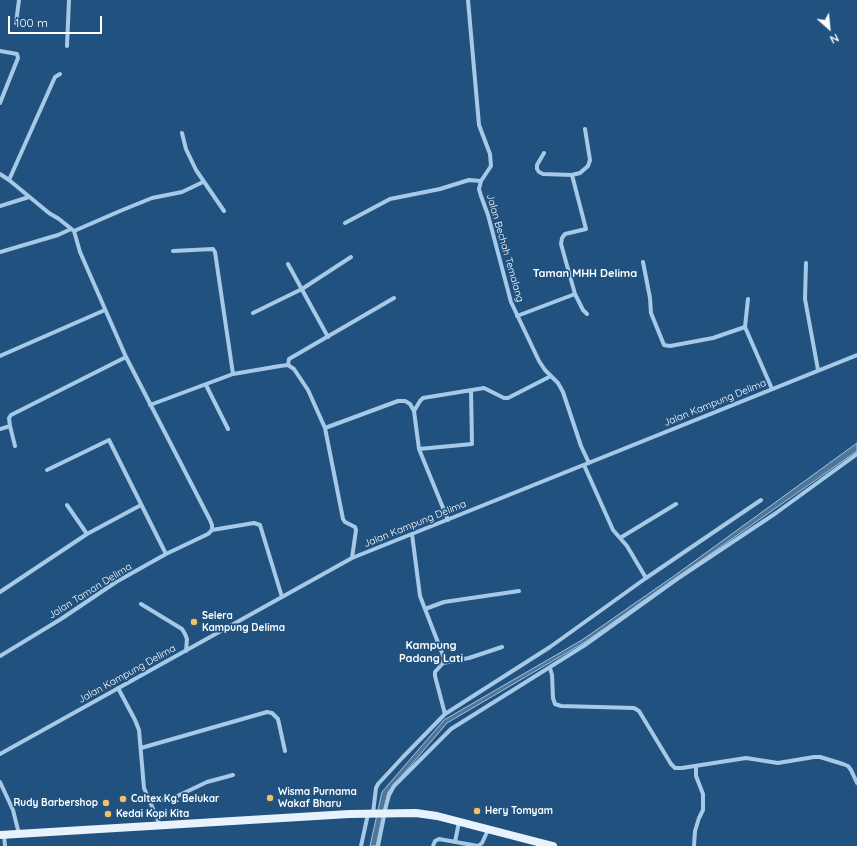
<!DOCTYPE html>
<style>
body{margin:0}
#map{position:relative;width:857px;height:846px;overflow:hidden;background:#21527f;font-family:Quicksand,sans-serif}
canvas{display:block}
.north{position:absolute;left:809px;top:8px;width:40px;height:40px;-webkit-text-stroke:3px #21527f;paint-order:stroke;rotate:153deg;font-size:11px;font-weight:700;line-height:16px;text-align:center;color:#fff}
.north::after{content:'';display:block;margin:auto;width:14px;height:18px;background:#fff;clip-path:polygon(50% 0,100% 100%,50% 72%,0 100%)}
.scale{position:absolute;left:8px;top:16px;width:94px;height:18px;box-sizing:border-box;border:2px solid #fff;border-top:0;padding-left:5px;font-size:12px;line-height:14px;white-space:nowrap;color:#fff;-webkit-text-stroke:3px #21527f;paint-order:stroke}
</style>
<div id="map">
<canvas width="857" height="846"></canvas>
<div class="north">N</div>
<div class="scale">100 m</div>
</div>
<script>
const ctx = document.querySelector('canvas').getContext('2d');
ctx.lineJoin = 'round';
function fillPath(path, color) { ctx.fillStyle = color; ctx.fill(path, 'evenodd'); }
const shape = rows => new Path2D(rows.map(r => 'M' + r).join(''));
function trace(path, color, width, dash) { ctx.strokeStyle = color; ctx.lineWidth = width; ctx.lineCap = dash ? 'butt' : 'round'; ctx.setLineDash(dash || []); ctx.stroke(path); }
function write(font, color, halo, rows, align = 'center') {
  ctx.font = font + ' Quicksand,sans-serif'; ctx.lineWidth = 3.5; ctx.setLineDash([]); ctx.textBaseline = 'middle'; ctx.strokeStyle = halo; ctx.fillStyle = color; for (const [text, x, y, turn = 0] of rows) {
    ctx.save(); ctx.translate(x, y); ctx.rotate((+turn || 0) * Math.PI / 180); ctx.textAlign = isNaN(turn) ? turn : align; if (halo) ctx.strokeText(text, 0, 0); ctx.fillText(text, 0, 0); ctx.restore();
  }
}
const water = shape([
 [857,443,857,451,585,642,447,723,388,792,376,846,370,846,382,792,444,720,582,640,674,576,857,443]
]);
fillPath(water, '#537697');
trace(water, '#99c5e8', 1);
trace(shape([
 [468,0,479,125,490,154,491,166,481,181,479,189,481,196,488,215,511,302,539,361,545,370,558,383,563,392,581,446,589,463],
 [16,23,19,0],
 [67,46,69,0],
 [0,51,17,54,18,58,0,103],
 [182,133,186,149,196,170,224,211],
 [544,153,537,165,537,169,539,172,543,174,572,175,580,173,588,166,590,160,585,129],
 [0,174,9,180,49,213,59,219,74,231,80,252,126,357,210,520,212,525,212,530],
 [9,180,55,77,60,74],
 [0,206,29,197],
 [345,223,390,199,440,189,469,180,481,181],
 [74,231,120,211,152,198,182,192,203,182],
 [173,251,213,249,215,252,233,374],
 [0,252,58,235,71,229],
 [643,262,650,298,651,313,664,345,670,346,713,338,745,327],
 [806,263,805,299,818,370],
 [288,264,328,337],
 [575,294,583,310,587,314],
 [748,299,745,327,772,389],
 [253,313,302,289,351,257],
 [517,316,575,294,561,244,562,238,565,234,586,229,572,175],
 [0,356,105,310],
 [288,365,289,359,394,298],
 [206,385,228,429],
 [150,405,233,374,280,366,288,365,294,369,308,390,325,428,343,519,345,522,355,527,356,530,352,558],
 [325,428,398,401,405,401,410,404,414,411],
 [0,429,10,426],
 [15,446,10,426,9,418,11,415,126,357],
 [419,449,472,444,471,390],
 [584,465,613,530,627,546,646,578],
 [47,470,109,440,166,554],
 [67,505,87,534],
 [448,520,419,449,414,411,420,401,423,398,484,388,504,398,508,398,551,376],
 [212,530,254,523,260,525,282,597],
 [412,534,420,596,444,658,443,663,435,672,435,676,445,714],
 [620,538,676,504],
 [0,592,87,534,141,505],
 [141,604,182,629,185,634,187,639,186,651],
 [425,609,444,602,519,591],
 [0,656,61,619,116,582,166,554,208,534,212,530],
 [443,663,469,658,502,647],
 [550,668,552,675,553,698,555,704,561,706,634,708,639,711,671,764,675,768,682,768,746,758,778,763,814,757,820,757,843,764,848,766,851,770,857,783],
 [118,688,135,720,139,730,144,788,160,825],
 [141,748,267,712,272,713,278,719,285,751],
 [0,754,352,558,857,355],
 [0,782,13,810,19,834],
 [150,801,169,800,207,782,233,775],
 [373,813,376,788,378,784,403,757,445,714,550,647,646,578,761,500],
 [4,835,5,846],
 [455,842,459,822],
 [361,846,368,814],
 [378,846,386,806,389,795,394,786,451,729,585,645,677,579,776,513,857,454],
 [433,846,435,841,439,839,478,846,482,843,488,830],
 [694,846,695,831,699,818,703,810,703,794,696,776,696,766]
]), '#a6c9e7', 4);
trace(shape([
 [0,835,349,814,416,813,437,816,553,846]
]), '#e7f2fd', 8);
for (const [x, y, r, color] of [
 [194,622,4,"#f4bf67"],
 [270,798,4,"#f4bf67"],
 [123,799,4,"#f4bf67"],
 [106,803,4,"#f4bf67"],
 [477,811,4,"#f4bf67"],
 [108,814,4,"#f4bf67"]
]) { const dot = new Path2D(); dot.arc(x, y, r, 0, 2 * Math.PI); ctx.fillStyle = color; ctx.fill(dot); trace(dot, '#21527f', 1.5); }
write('10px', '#fff', '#21527f', [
 ["Jalan Bechah Temalang",505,248,74],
 ["Jalan Kampung Delima",715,403,-22],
 ["Jalan Kampung Delima",415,524,-22],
 ["Jalan Taman Delima",90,591,-32],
 ["Jalan Kampung Delima",127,674,-29]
]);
write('bold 10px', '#fff', '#21527f', [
 ["Selera",202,616],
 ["Kampung Delima",202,628],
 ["Wisma Purnama",278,792],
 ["Wakaf Bharu",278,804],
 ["Caltex Kg. Belukar",131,799],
 ["Rudy Barbershop",98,803,"right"],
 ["Hery Tomyam",485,811],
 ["Kedai Kopi Kita",116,814]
], 'left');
write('bold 11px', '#fff', '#21527f', [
 ["Taman MHH Delima",585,274],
 ["Kampung",431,646],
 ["Padang Lati",431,659]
]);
</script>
